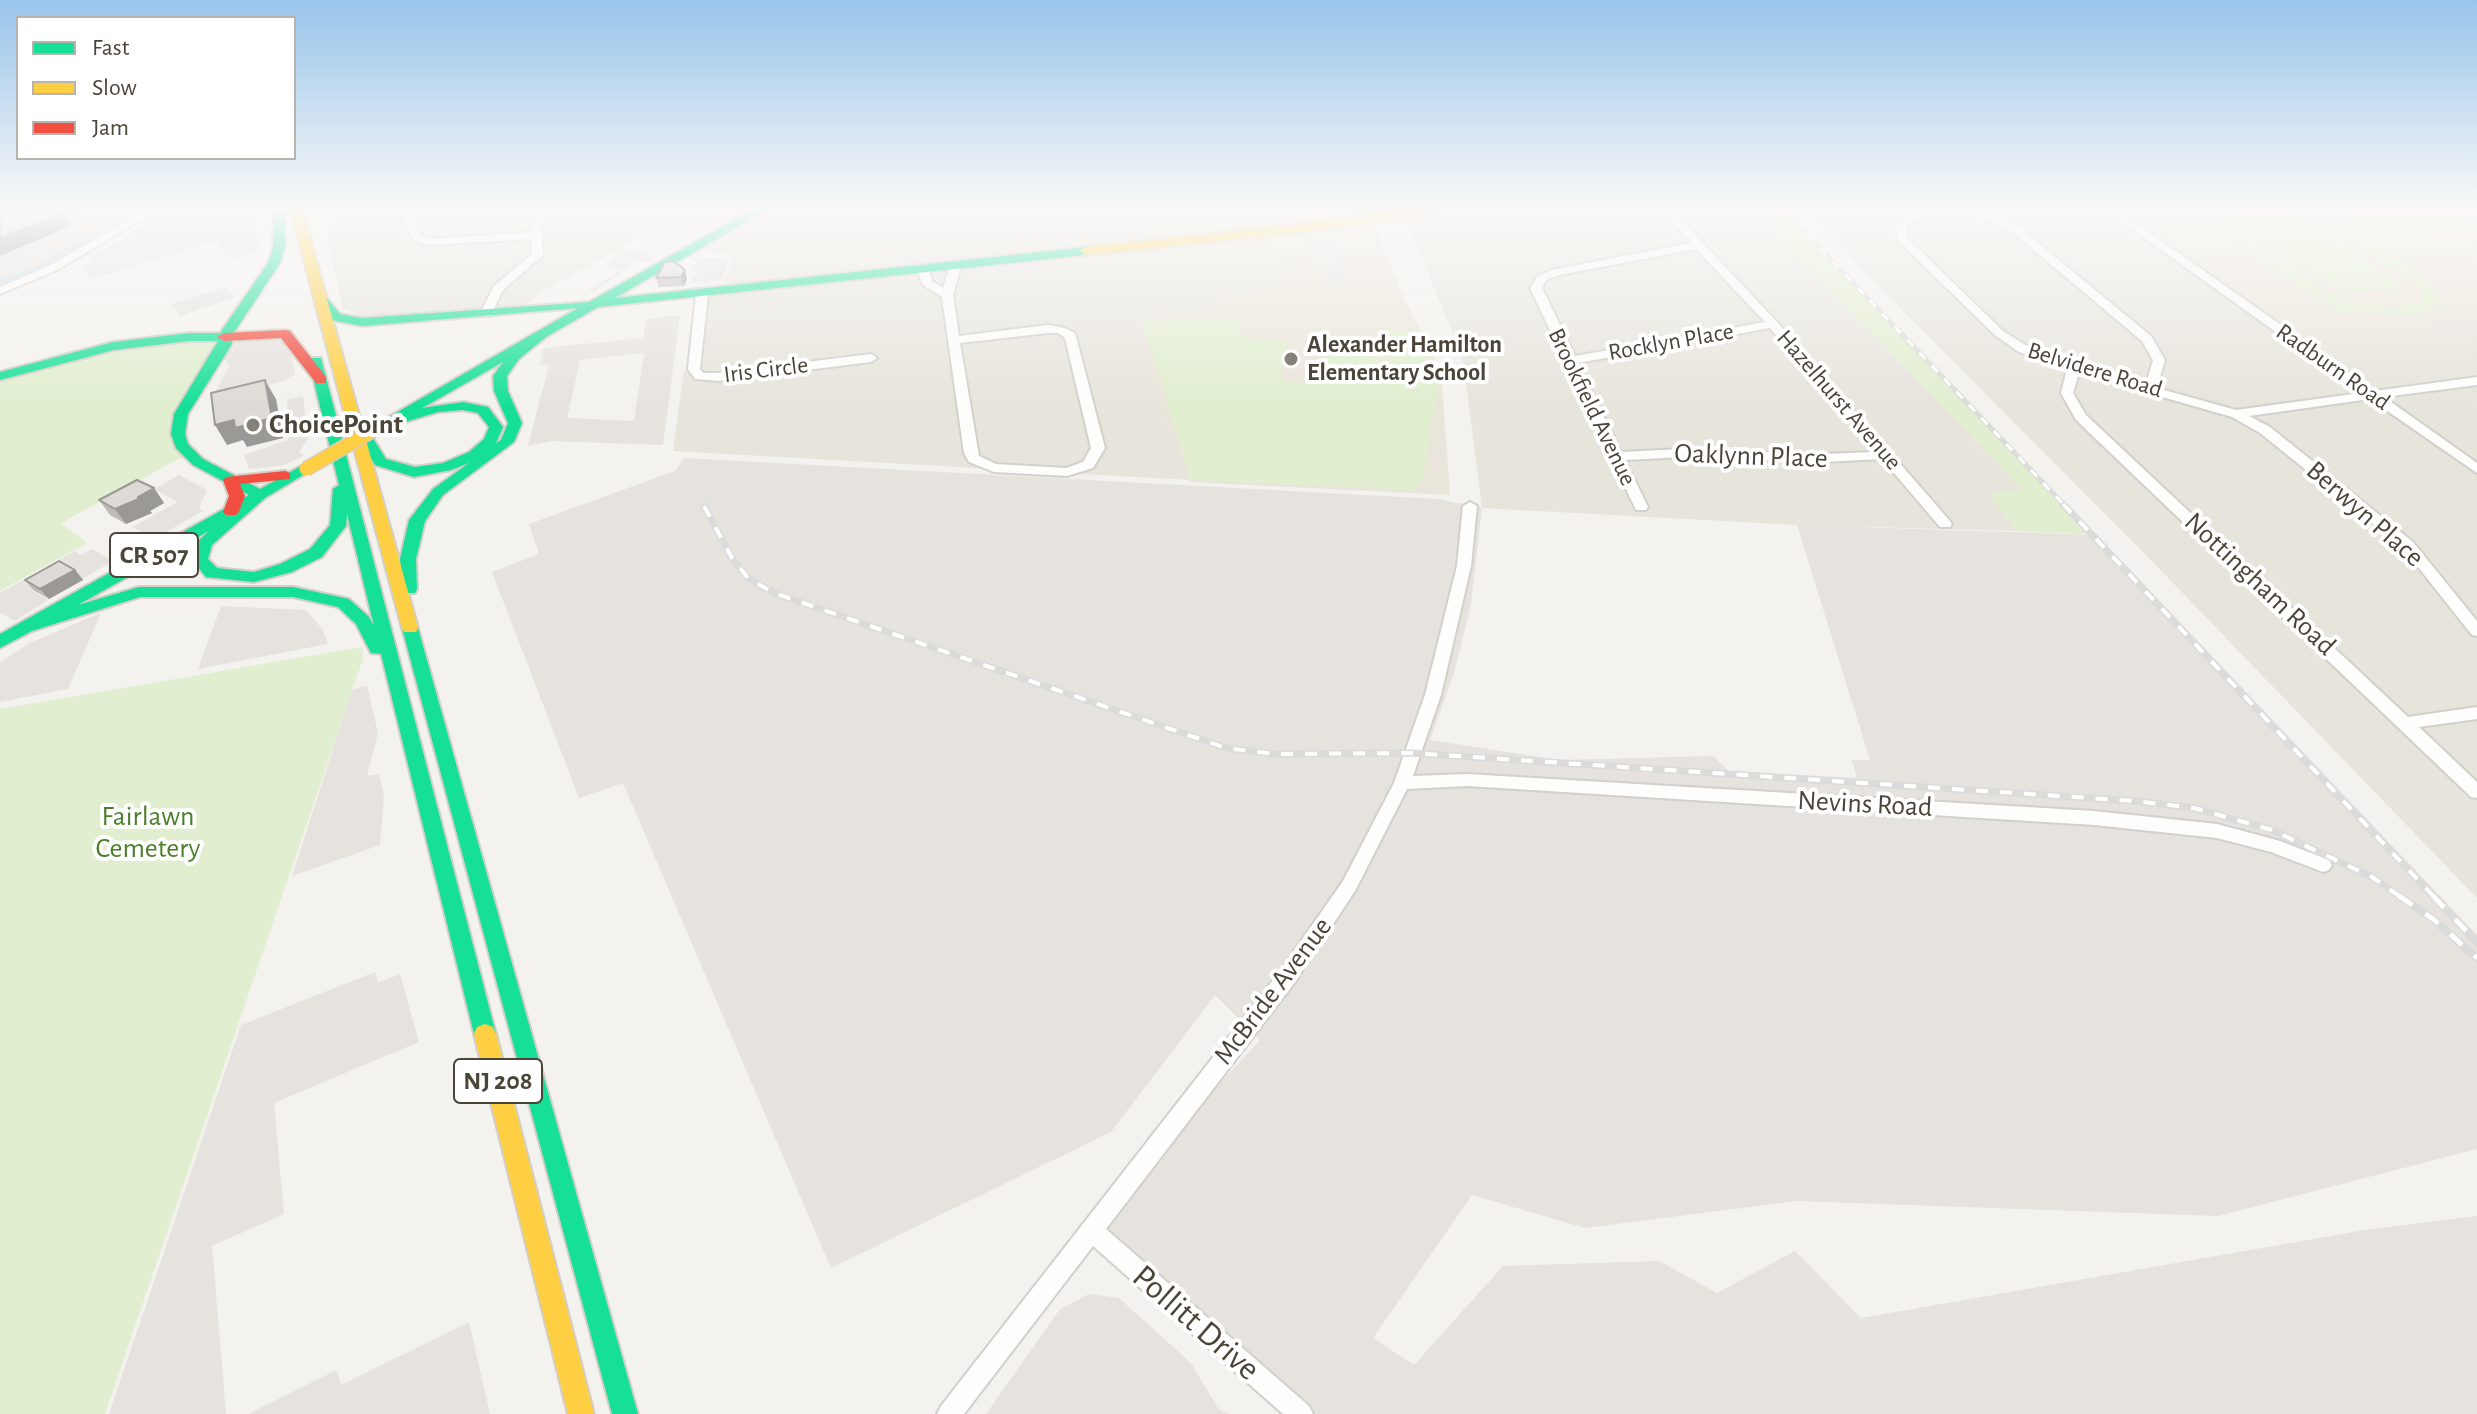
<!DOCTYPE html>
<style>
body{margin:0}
#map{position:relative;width:2477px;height:1414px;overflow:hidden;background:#f4f2ee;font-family:"Alegreya Sans",sans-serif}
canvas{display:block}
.legend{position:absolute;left:16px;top:16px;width:280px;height:144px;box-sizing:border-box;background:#fff;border:2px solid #b7b4b0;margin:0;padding:10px 14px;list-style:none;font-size:24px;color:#4b4439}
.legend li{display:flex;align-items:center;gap:16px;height:40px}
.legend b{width:40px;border:2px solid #b7b4b0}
</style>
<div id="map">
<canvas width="2477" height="1414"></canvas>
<ul class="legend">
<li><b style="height:10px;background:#16e098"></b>Fast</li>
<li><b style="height:10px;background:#ffcf43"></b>Slow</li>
<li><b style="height:10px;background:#f24e42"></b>Jam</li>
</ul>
</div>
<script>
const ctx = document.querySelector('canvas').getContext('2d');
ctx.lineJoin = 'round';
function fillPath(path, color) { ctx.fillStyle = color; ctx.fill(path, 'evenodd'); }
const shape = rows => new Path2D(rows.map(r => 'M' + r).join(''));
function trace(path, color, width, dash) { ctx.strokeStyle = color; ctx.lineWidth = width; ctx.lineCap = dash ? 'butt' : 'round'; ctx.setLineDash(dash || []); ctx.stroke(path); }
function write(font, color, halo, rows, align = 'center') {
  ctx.font = font + ' "Alegreya Sans",sans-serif'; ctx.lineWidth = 8; ctx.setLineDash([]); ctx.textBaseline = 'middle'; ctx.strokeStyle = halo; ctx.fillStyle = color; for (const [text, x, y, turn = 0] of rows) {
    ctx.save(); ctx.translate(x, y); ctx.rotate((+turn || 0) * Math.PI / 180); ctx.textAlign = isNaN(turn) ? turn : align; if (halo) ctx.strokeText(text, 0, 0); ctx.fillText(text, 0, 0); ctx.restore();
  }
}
fillPath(shape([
 [352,209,1753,209,2023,490,1989,494,2017,531,1797,525,1482,508,1463,359,1404,214,1270,233,1289,271,1284,278,1197,312,1140,319,1189,480,673,451,684,370,693,369,702,294,721,291,734,255,692,248,719,233,660,228,542,291,520,310,377,322,343,309,324,227],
 [1806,209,2477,209,2477,898,2143,552,1886,294]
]), '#e7e4dc');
fillPath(shape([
 [0,209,155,209,85,251,0,291],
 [684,458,1438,499,1482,508,1471,604,1454,673,1430,740,1559,760,1713,756,1729,771,1857,778,1852,760,1870,760,1797,525,2097,535,2477,935,2477,1149,2218,1216,1797,1201,1585,1228,1472,1195,1373,1338,1414,1365,1503,1266,1659,1261,1717,1293,1795,1251,1861,1318,2365,1230,2477,1216,2477,1414,1301,1414,1085,1229,1260,1040,1215,995,1111,1132,831,1268,623,783,579,798,492,572,539,554,529,524,675,471]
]), '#e6e2de');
fillPath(shape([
 [2109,209,2477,209,2477,318,2299,342],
 [1372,219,1402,294,1441,372,1450,495,1190,482,1151,379,1140,319,1197,312,1284,278,1289,271,1270,232]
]), '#eae5da');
fillPath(shape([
 [1753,209,1780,209,2097,535,2017,531,1989,494,2022,489],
 [2186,209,2217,209,2217,218,2224,226,2337,298,2391,309,2421,302,2422,291,2410,278,2294,209,2308,209,2426,280,2437,293,2438,304,2427,312,2412,316,2384,315,2349,308,2355,314,2344,315],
 [2327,209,2477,209,2477,228,2389,239,2365,233],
 [2288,213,2407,288,2345,295,2230,219],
 [1240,318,1238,337,1287,340,1280,381,1325,384,1327,355,1384,357,1386,329,1418,331,1439,384,1424,473,1415,490,1191,480,1142,321],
 [224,337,188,402,188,454,61,523,87,543,0,591,0,376,66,357],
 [362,647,363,659,105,1414,0,1414,0,709]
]), '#e1eecf');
fillPath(shape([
 [170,209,227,209,224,212,227,215,252,211,259,250,231,259,216,241,91,279,82,268,91,261,86,260],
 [1332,238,1352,284,1344,287,1325,284,1310,246],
 [624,249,652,253,650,256,656,257,646,263,638,261,595,291,583,293,621,270,606,264],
 [694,257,730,259,721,281,689,283,698,272,690,271,697,262,691,260],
 [225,287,235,298,180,316,170,305],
 [680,315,663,445,551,441,528,446,549,365,540,365,543,348,643,338,646,319],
 [644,353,634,421,567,418,580,360],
 [278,337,290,351,295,374,284,381,218,397,216,391,229,365,224,359,237,342],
 [303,396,308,439,299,452,304,456,281,466,249,469,244,455,288,440,287,399],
 [179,475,207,490,199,508,203,511,156,538,132,527,178,502,154,489],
 [92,549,113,561,82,579,68,570,31,590,48,600,15,621,0,613,0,593,75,551,81,555],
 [221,606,306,610,323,630,328,644,198,669],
 [101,613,68,689,0,702,0,662,32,642],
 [2097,626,2111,627,2145,695,2130,694],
 [367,685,378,733,367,776,379,774,384,796,380,845,292,876,352,690],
 [2174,767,2246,770,2252,780,2179,777],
 [1875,814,1987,821,1996,844,1907,840,1940,945,1952,946,1985,1049,2091,1058,2132,1169,2109,1183,2115,1201,1989,1191],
 [1450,828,1500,831,1512,1008,1456,1004],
 [1819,847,1864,849,1957,1152,1903,1149],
 [2173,856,2204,858,2258,874,2276,875,2283,886,2266,886,2209,867,2177,865],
 [375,972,378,983,400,974,419,1042,274,1103,284,1214,212,1246,226,1414,109,1414,241,1025],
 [1424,1149,1438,1157,1331,1325,1317,1315],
 [1168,1224,1181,1235,1190,1224,1247,1262,1238,1275,1180,1237,1162,1255,1150,1244],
 [2370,1235,2477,1372,2477,1402,2352,1239],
 [2477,1246,2477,1267,2443,1274,2428,1255],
 [2352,1254,2460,1402,2398,1414,2242,1414,2235,1403,2179,1414,2110,1298],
 [1250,1280,1303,1316,1302,1334,1248,1295],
 [2081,1287,2153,1414,2132,1414,2062,1290],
 [1089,1294,1119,1298,1191,1363,1219,1410,1229,1414,986,1414,1060,1309],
 [2031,1299,2040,1309,1995,1341,1985,1330],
 [2056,1310,2115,1414,2096,1414,2039,1313],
 [1879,1318,1890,1330,1804,1399,1793,1386],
 [469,1322,490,1414,248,1414,337,1370,341,1385],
 [1940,1331,1954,1346,1867,1414,1839,1414,1836,1411],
 [1961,1352,1974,1366,1913,1414,1883,1414],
 [2017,1364,2028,1375,1982,1414,1958,1414],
 [2055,1374,2077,1414,2061,1414,2040,1377]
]), '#e6e3df');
trace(shape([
 [0,282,32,270,137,209]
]), '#c0ddf1', 3);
const street = shape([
 [147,209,160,209,57,270,0,294,0,287,49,266,147,209],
 [396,209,410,211,421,236,431,239,531,232,540,209,550,209,541,230,543,255,503,290,490,316,482,316,480,314,494,286,532,254,531,239,430,245,413,240,401,215,396,209],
 [1660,209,1671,209,1777,322,1950,521,1952,524,1950,527,1940,527,1882,459,1822,462,1683,457,1625,460,1648,507,1646,510,1636,510,1530,288,1538,276,1552,270,1691,243,1660,209],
 [1696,249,1765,322,1575,356,1542,288,1546,280,1559,275,1696,249],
 [1770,328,1876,452,1822,454,1683,449,1621,452,1578,363,1770,328],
 [1928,209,1979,211,2014,223,2151,336,2165,360,2157,388,2236,410,2361,393,2104,209,2116,209,2375,391,2477,377,2477,385,2384,397,2477,463,2477,473,2370,399,2249,416,2270,427,2413,542,2477,621,2477,636,2472,635,2403,548,2260,433,2232,417,2079,373,2073,393,2086,415,2408,717,2477,707,2477,719,2419,727,2477,782,2477,798,2471,797,2076,420,2061,393,2067,369,2019,352,1995,335,1899,242,1896,228,1904,216,1928,209],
 [1944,212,1977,217,2006,227,2142,341,2153,360,2146,384,2059,359,2027,346,2003,331,1908,239,1906,228,1912,220,1944,212],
 [951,264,961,266,953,295,959,336,1048,325,1065,328,1075,333,1105,448,1093,468,1067,476,994,472,969,462,964,453,942,297,923,285,917,269,927,267,932,281,943,288,951,264],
 [1048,333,1058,333,1065,338,1091,448,1083,462,1066,468,996,464,979,456,960,343,1048,333],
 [702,291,708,294,700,369,703,373,718,373,871,354,877,358,871,362,718,381,695,379,688,369,696,294,702,291],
 [1470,502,1477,506,1471,566,1441,695,1413,776,1467,774,2094,811,2217,824,2280,841,2329,860,2332,865,2329,870,2323,872,2271,852,2217,838,2094,825,1467,786,1407,789,1355,891,1295,982,1106,1229,1309,1406,1313,1414,1283,1414,1093,1246,964,1414,937,1414,941,1406,1281,970,1343,881,1394,783,1425,695,1457,566,1463,506,1470,502]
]);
const fast = shape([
 [273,209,285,209,285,247,280,263,231,337,232,344,188,414,185,434,188,444,203,459,260,489,301,466,306,465,313,469,265,498,212,545,208,559,217,568,254,572,280,564,310,549,330,525,333,489,339,485,309,361,311,358,321,358,496,1034,493,1041,485,1044,477,1041,474,1034,381,654,371,653,356,624,338,607,293,597,140,597,32,631,0,648,0,634,249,495,193,465,176,448,171,434,174,414,218,341,189,341,114,350,0,380,0,372,113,342,189,333,220,333,268,263,273,247,273,209],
 [347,514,374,626,369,617,349,599,293,587,139,587,78,605,209,531,196,543,192,560,206,577,254,582,292,572,322,557,346,526,347,514],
 [753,209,768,209,615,298,1086,247,1092,251,1086,255,598,307,546,337,519,359,507,376,508,391,522,423,514,442,443,495,425,521,416,559,417,589,415,593,403,593,400,559,409,520,433,489,469,463,451,470,414,477,375,465,357,435,364,431,369,432,386,459,415,467,443,463,469,452,484,439,489,427,478,413,463,410,438,412,382,429,375,425,578,308,362,326,331,320,315,300,316,297,326,297,340,314,362,318,589,302,753,209],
 [503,362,493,376,494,391,508,423,501,440,496,443,503,427,488,407,463,402,422,408,503,362],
 [410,622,418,628,638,1414,612,1414,402,628,410,622]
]);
const slow = shape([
 [290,209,302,209,418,628,416,632,404,632,402,628,290,209],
 [1407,209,1440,209,1434,213,1294,233,1086,255,1080,251,1086,247,1294,225,1407,209],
 [485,1024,493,1027,496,1034,594,1414,568,1414,474,1034,477,1027,485,1024]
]);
const jam = shape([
 [285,330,290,331,326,377,326,383,316,383,281,338,224,341,217,337,224,333,285,330],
 [285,471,290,473,290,479,240,484,245,496,239,512,236,515,226,515,223,512,229,496,223,480,226,477,285,471]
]);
trace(street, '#d2d0cb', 4);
trace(fast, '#d3cfc5', 4);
trace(slow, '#d3cfc5', 4);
trace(jam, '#d3cfc5', 4);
fillPath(street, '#fdfdfc');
fillPath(fast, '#16e098');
fillPath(slow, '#ffcf43');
fillPath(jam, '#f24e42');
const railFar2 = shape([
 [1783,209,2065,506]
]);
const railFar1 = shape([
 [2063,504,2435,898],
 [704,506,732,558,748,578,774,593,1226,748,1275,754,1412,753,2135,801,2194,808,2272,830,2372,877,2402,898]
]);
const rail = shape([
 [2399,896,2433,919,2477,958],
 [2433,896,2477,942]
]);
trace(railFar2, '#dbdbda', 5);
trace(railFar1, '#dbdbda', 7);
trace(rail, '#dbdbda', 8);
trace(railFar2, '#fff', 3, [9]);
trace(railFar1, '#fff', 4, [12]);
trace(rail, '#fff', 5, [16]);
const slowBridge = shape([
 [306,469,382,425]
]);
trace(slowBridge, '#d6cebb', 16, []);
trace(slowBridge, '#ffcf43', 13);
fillPath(shape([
 [673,261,687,279,684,286,659,287,656,278],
 [154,488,164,503,150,511,152,513,126,524,110,515,99,500],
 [75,570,83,580,49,599,33,590,25,580]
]), '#bfbcb8');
fillPath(shape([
 [52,209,81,209,67,215,73,225,0,256,0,238],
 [685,270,687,279,684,286,681,277],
 [265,380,276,399,283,438,247,447,243,440,227,445,215,425],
 [154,488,164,503,150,511,152,513,126,524,115,509],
 [75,570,83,580,49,599,40,589]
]), '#9b9996');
const building = shape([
 [0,209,59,209,65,212,0,238,0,209],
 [673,261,685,270,681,277,656,278,665,262,673,261],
 [265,380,272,418,235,428,234,420,215,425,211,393,265,380],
 [137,480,154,488,138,497,141,498,115,509,99,500,137,480],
 [59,561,75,570,40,589,25,580,59,561]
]);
fillPath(building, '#dedbd6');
trace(building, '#9b9996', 2);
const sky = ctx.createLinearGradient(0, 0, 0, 407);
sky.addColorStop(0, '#98c4ec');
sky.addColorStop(0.51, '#faf9f7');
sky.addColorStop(1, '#faf9f700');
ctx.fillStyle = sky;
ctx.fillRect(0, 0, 2477, 407);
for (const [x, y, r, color] of [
 [1291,359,8,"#868178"],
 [253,425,8,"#868178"]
]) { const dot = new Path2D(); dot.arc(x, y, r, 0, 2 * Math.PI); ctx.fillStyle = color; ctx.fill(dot); trace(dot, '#fff', 3); }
write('24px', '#4b4439', '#fff', [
 ["Rocklyn Place",1671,342,-10],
 ["Radburn Road",2333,367,35],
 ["Iris Circle",766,370,-7],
 ["Belvidere Road",2095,370,17],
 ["Hazelhurst Avenue",1839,400,49],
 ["Brookfield Avenue",1592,407,64]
]);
write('bold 24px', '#4b4439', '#fff', [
 ["Alexander Hamilton",1307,345],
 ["Elementary School",1307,373]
], 'left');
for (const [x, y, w] of [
 [154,555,88],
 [498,1081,88]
]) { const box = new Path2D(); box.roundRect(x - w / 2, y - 22, w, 44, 6); ctx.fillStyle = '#fff'; ctx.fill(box); trace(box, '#4b4439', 2); }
write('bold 26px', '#4b4439', null, [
 ["CR 507",154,555],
 ["NJ 208",498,1081]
]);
write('bold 28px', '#4b4439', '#fff', [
 ["ChoicePoint",269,425]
], 'left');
write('28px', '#4b4439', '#fff', [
 ["Oaklynn Place",1751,456,2],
 ["Berwyn Place",2365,514,41],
 ["Nottingham Road",2260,584,43],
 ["Nevins Road",1865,804,3],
 ["McBride Avenue",1273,991,-53]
]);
write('28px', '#4a7f2a', '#fff', [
 ["Fairlawn",148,817],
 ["Cemetery",148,849]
]);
write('34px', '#4b4439', '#fff', [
 ["Pollitt Drive",1196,1323,41]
]);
</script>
